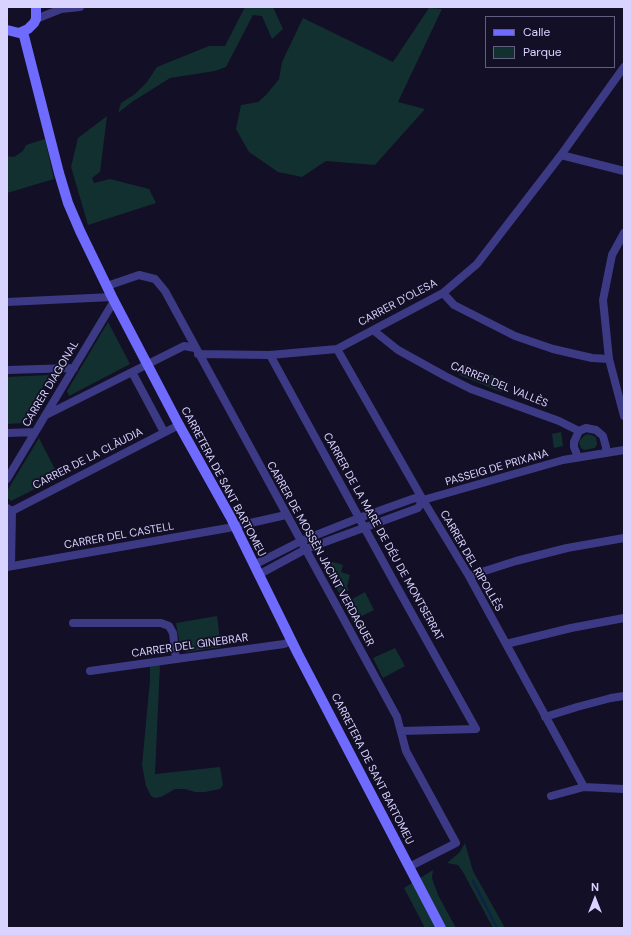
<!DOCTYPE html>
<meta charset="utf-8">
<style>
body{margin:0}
#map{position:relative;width:631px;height:935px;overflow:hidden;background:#130f26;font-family:"DM Sans",sans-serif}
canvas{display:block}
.frame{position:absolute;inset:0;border:8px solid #d9d4ff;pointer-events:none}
.legend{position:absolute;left:485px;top:16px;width:130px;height:52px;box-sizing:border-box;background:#130f26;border:1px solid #625e7d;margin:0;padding:5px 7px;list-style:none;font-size:12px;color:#d9d4ff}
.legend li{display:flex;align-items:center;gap:8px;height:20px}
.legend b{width:20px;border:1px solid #625e7d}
.north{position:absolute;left:575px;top:879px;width:40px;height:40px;-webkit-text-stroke:3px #130f26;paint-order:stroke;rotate:0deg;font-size:11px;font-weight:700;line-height:16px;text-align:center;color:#d9d4ff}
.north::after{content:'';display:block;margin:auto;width:14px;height:18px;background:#d9d4ff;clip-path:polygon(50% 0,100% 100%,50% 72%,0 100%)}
</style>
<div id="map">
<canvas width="631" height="935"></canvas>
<div class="frame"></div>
<ul class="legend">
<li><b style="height:5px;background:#6f6bff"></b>Calle</li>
<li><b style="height:11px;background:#12302f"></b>Parque</li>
</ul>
<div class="north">N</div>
</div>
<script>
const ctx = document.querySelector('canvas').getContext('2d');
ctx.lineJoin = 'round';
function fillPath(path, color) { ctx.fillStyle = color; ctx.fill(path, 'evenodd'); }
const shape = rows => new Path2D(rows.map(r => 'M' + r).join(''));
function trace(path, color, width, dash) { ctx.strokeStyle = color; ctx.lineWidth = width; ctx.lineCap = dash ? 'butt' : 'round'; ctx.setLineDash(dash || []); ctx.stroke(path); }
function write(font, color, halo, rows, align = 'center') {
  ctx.font = font + ' "DM Sans",sans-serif'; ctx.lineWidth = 3.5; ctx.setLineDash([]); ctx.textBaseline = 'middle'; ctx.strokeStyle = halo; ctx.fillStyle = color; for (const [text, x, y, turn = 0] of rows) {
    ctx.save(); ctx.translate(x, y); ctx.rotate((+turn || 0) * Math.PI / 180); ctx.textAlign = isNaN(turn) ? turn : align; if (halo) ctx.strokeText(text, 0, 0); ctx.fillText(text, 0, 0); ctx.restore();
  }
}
fillPath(shape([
 [245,7,273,7,283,29,272,39,262,16,253,15,226,67,215,71,170,78,132,102,118,113,121,103,135,94,147,82,157,67,209,46,225,46],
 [429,8,442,9,398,102,425,109,375,165,326,161,302,177,278,172,249,152,236,129,241,105,258,102,266,95,279,79,282,62,303,18,393,62],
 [107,116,100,172,92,178,94,183,110,179,149,189,156,203,88,225,71,167,78,138],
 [45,139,54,179,7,193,7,156,14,157,23,151,26,145],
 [108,322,130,364,69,396,67,391],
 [465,364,506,381,501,392,459,375],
 [49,375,24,423,7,424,7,377],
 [561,432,563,446,554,448,552,434],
 [588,434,594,436,596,438,597,444,595,448,584,450,581,448,579,443,580,440,585,435],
 [39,438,59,477,11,501,7,497,7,491],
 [333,562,343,565,341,572,350,575,347,587,349,590,340,595,324,566],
 [365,592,374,610,352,621,343,604],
 [217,616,221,647,187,652,182,650,180,646,176,623],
 [395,648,405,666,383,678,373,658],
 [160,664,155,774,220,767,223,785,220,789,205,792,195,792,185,789,175,789,161,797,155,798,151,796,146,786,142,765,150,680,150,665],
 [465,843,473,871,505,928,493,928,463,872,458,865,447,863,459,853],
 [433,870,432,878,438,895,456,928,425,928,404,888]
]), '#12302f');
trace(shape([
 [473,881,497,928]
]), '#0c2248', 2.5);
trace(shape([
 [36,19,61,9,80,7],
 [561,155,624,171],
 [624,233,612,255,603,300,609,359,624,416],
 [107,286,139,275,155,279,165,291,397,717,406,751,456,843,409,867],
 [443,293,454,305,515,336,553,349,592,358,609,359],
 [7,302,112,297],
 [373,330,398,350,445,376,471,389,559,421,579,431],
 [337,349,423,500,469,576,584,787],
 [198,354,270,355,337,349,443,293,477,264,561,155,624,67],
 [270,355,392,578,476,729,401,731],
 [7,370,74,368],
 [132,372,164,432],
 [46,415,184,346,195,348],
 [7,433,35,432],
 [578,457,574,447,574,442,579,431,586,428,596,430,603,436,606,447,606,453],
 [7,479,114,301],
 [7,508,12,511,179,425],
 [254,565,301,541,359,518,415,498,423,500,563,460,624,450],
 [11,566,12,511],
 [7,567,228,528,286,515],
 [258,575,306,549,418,508,423,500],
 [469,576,516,561,567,548,624,538],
 [73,623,161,623,169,626,173,633,176,659],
 [506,644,571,628,624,618],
 [90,671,284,644,292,641],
 [545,717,577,707,611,698,624,696],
 [551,796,584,787,624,789]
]), '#3d3a85', 8);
trace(shape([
 [7,30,19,33,28,29,34,23,36,19,36,7],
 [23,32,59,173,68,203,80,231,112,297,179,425,231,518,298,654,441,928]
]), '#6f6bff', 10);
write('11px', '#d9d4ff', '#130f26', [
 ["CARRER D'OLESA",398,303,-28],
 ["CARRER DIAGONAL",51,384,-59],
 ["CARRER DEL VALLÈS",499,385,22],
 ["CARRER DE LA CLÀUDIA",88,459,-27],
 ["PASSEIG DE PRIXANA",497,468,-16],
 ["CARRETERA DE SANT BARTOMEU",223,482,62],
 ["CARRER DEL CASTELL",119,536,-10],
 ["CARRER DE LA MARE DE DÉU DE MONTSERRAT",383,537,61],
 ["CARRER DE MOSSÈN JACINT VERDAGUER",320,554,61],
 ["CARRER DEL RIPOLLÈS",471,561,60],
 ["CARRER DEL GINEBRAR",190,646,-8],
 ["CARRETERA DE SANT BARTOMEU",372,769,63]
]);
</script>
